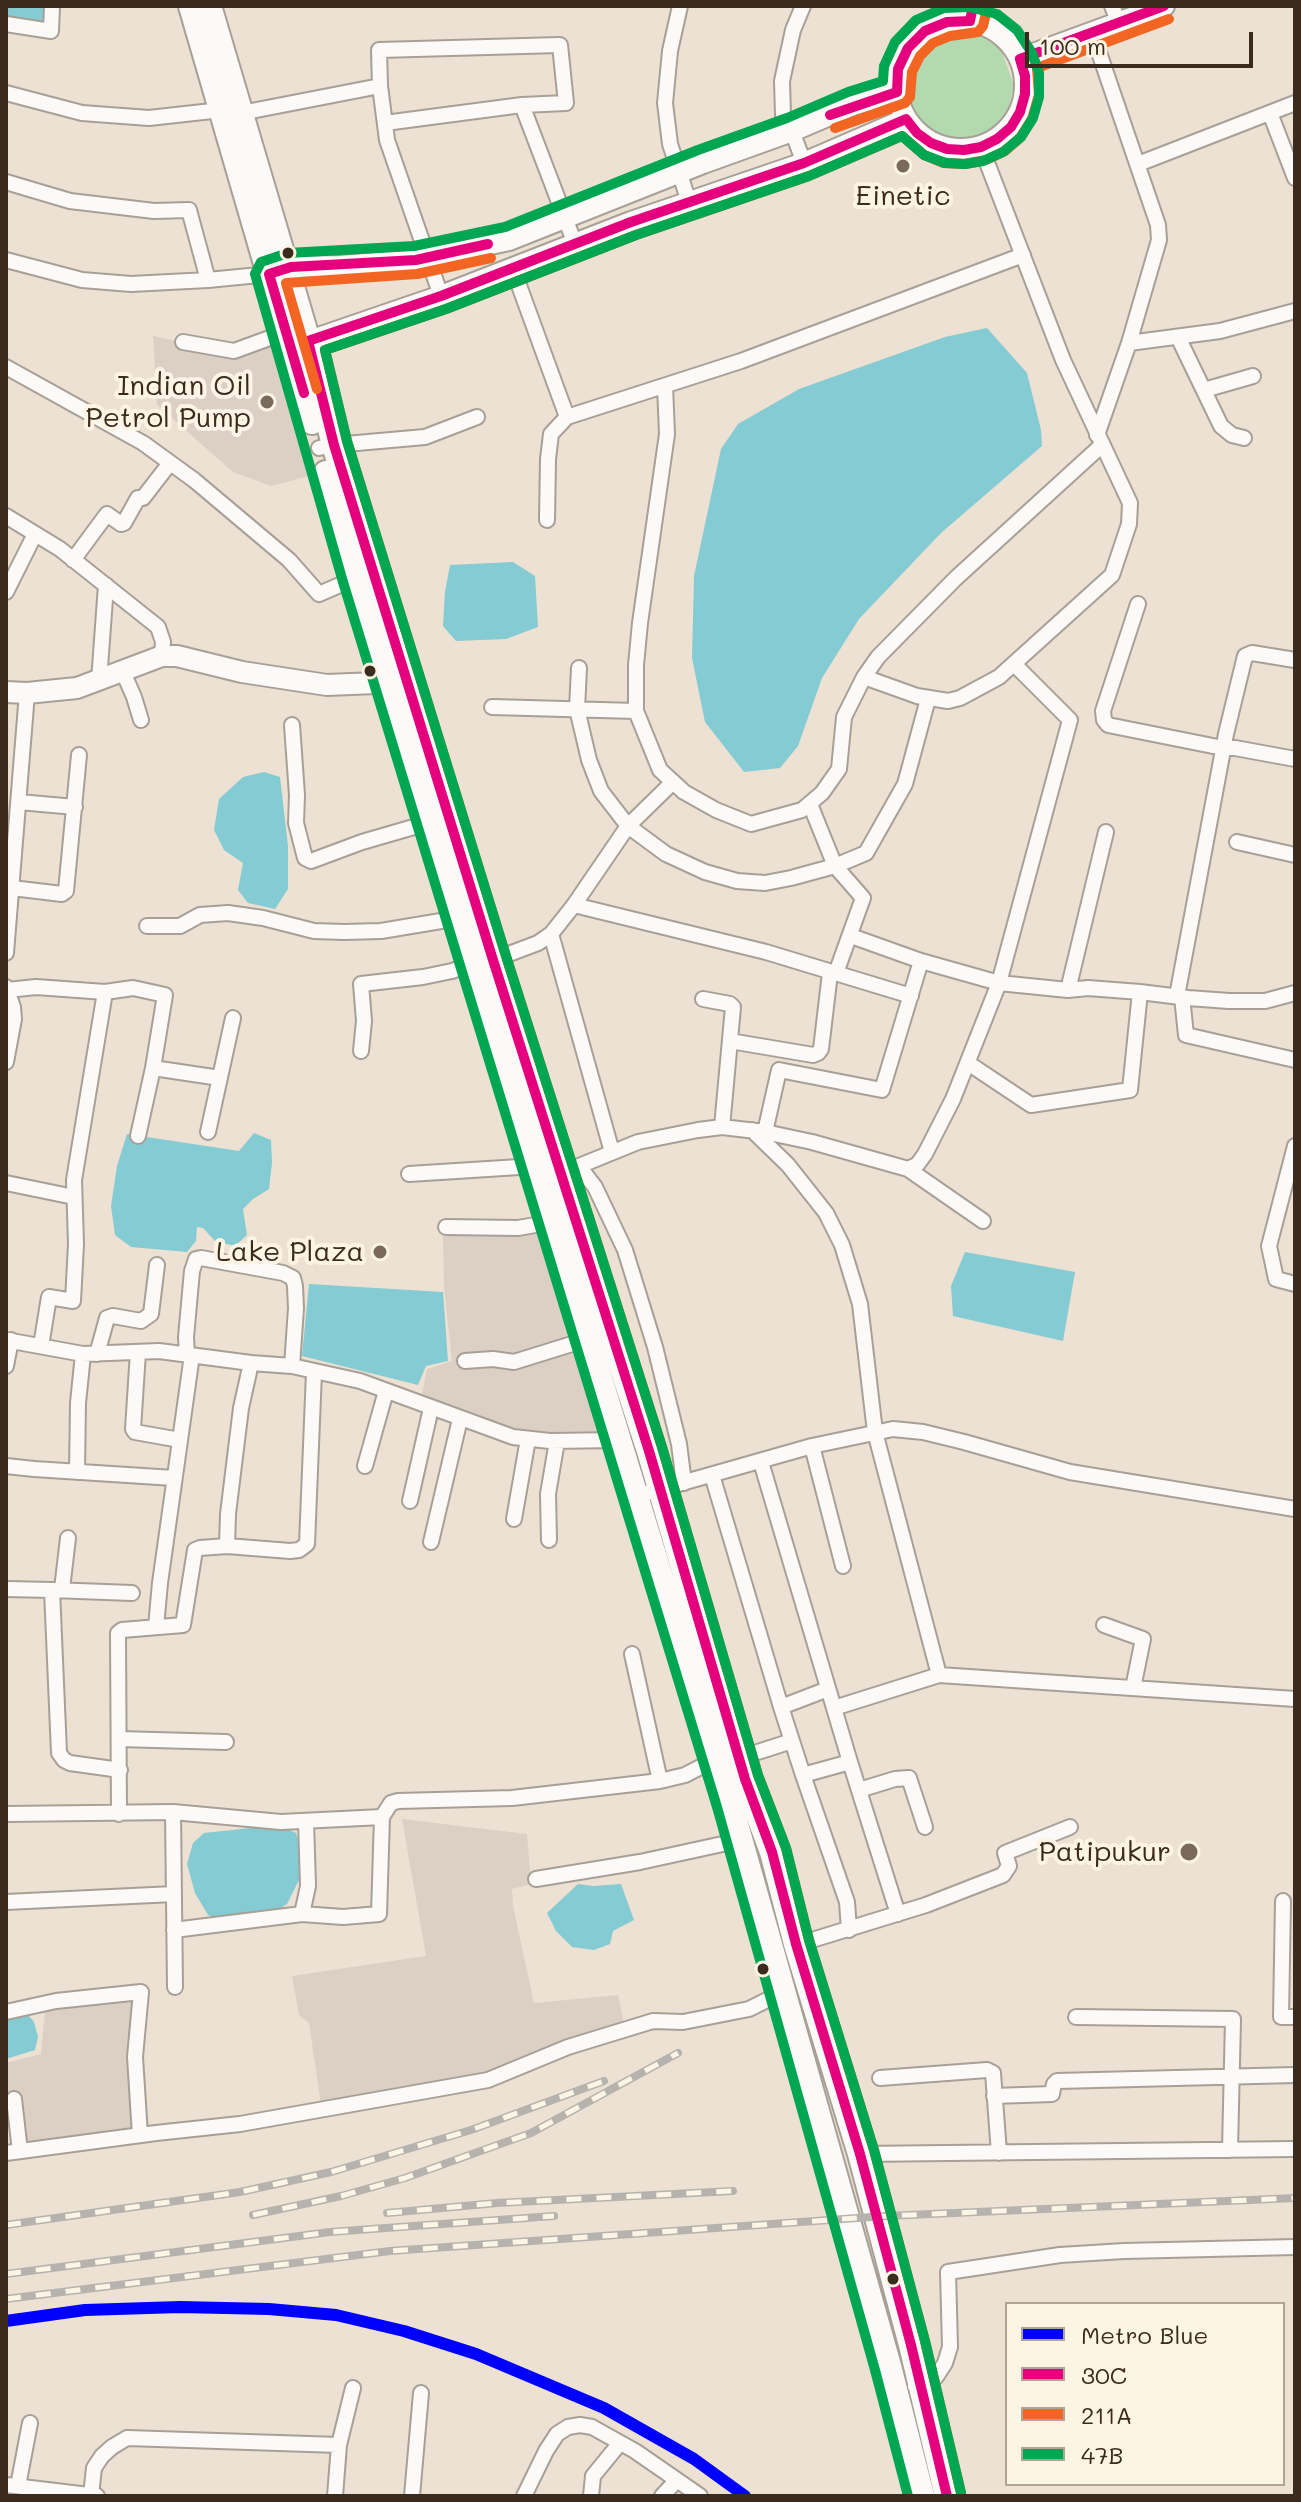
<!DOCTYPE html>
<style>
body{margin:0}
#map{position:relative;width:1301px;height:2502px;overflow:hidden;background:#ece1d2;font-family:Mali,sans-serif}
canvas{display:block}
.frame{position:absolute;inset:0;border:8px solid #3b2a1e;pointer-events:none}
.legend{position:absolute;left:1005px;top:2302px;width:280px;height:184px;box-sizing:border-box;background:#fcf5e5;border:2px solid #afa495;margin:0;padding:10px 14px;list-style:none;font-size:24px;color:#3b2a1e}
.legend li{display:flex;align-items:center;gap:16px;height:40px}
.legend b{width:40px;border:2px solid #afa495}
.scale{position:absolute;left:1025px;top:32px;width:228px;height:36px;box-sizing:border-box;border:4px solid #3b2a1e;border-top:0;padding-left:10px;font-size:24px;line-height:28px;white-space:nowrap;color:#3b2a1e;-webkit-text-stroke:6px #fcf5e5;paint-order:stroke}
</style>
<div id="map">
<canvas width="1301" height="2502"></canvas>
<div class="frame"></div>
<ul class="legend">
<li><b style="height:10px;background:#00f"></b>Metro Blue</li>
<li><b style="height:10px;background:#e5007d"></b>30C</li>
<li><b style="height:10px;background:#f26522"></b>211A</li>
<li><b style="height:10px;background:#00a651"></b>47B</li>
</ul>
<div class="scale">100 m</div>
</div>
<script>
const ctx = document.querySelector('canvas').getContext('2d');
ctx.lineJoin = 'round';
function fillPath(path, color) { ctx.fillStyle = color; ctx.fill(path, 'evenodd'); }
const shape = rows => new Path2D(rows.map(r => 'M' + r).join(''));
function trace(path, color, width, dash) { ctx.strokeStyle = color; ctx.lineWidth = width; ctx.lineCap = dash ? 'butt' : 'round'; ctx.setLineDash(dash || []); ctx.stroke(path); }
function write(font, color, halo, rows, align = 'center') {
  ctx.font = font + ' Mali,sans-serif'; ctx.lineWidth = 8; ctx.setLineDash([]); ctx.textBaseline = 'middle'; ctx.strokeStyle = halo; ctx.fillStyle = color; for (const [text, x, y, turn = 0] of rows) {
    ctx.save(); ctx.translate(x, y); ctx.rotate((+turn || 0) * Math.PI / 180); ctx.textAlign = isNaN(turn) ? turn : align; if (halo) ctx.strokeText(text, 0, 0); ctx.fillText(text, 0, 0); ctx.restore();
  }
}
fillPath(shape([
 [153,336,235,354,280,337,317,474,271,486,233,472,157,405],
 [550,1229,609,1433,528,1436,498,1424,421,1400,427,1369,452,1361,444,1287,443,1234,518,1233],
 [402,1819,527,1834,531,1884,512,1889,513,1906,534,2003,618,1995,624,2023,569,2039,487,2077,425,2089,362,2095,322,2112,309,2023,299,2015,292,1976,426,1956],
 [138,1996,136,2130,24,2144,19,2097,6,2094,6,2063,41,2054,45,2012]
]), '#dcd0c4');
fillPath(shape([
 [945,34,974,35,998,41,1014,85,1008,110,992,129,975,138,955,139,923,128,906,104,902,81,912,58]
]), '#b3d9af');
fillPath(shape([
 [6,6,49,6,49,11,40,23,6,22],
 [987,328,1027,373,1041,430,1042,446,941,533,859,619,822,678,798,746,780,768,744,772,705,722,692,658,694,576,721,449,738,424,799,389,945,337],
 [513,562,535,576,538,627,506,639,456,641,443,626,445,592,450,565],
 [264,772,280,777,288,846,288,889,275,909,248,903,238,890,243,863,224,850,214,830,219,799,243,777],
 [254,1133,271,1140,272,1163,269,1189,253,1199,243,1209,247,1235,235,1246,215,1241,203,1228,197,1227,196,1241,187,1252,131,1247,115,1235,111,1206,117,1166,127,1134,239,1151],
 [965,1252,1075,1272,1063,1341,953,1316,951,1286],
 [309,1284,443,1292,448,1361,426,1366,418,1385,302,1356],
 [279,1825,296,1833,304,1859,300,1878,287,1904,270,1915,220,1920,208,1915,195,1893,187,1864,193,1843,204,1833],
 [578,1884,593,1886,621,1884,634,1920,613,1931,610,1944,594,1950,572,1947,556,1931,547,1913],
 [6,2015,28,2015,34,2022,38,2037,35,2050,6,2059]
]), '#84cbd3');
const street = shape([
 [680,6,670,51,665,103,670,144,689,202],
 [803,6,793,30,782,81,783,115,792,131,804,163],
 [1112,6,1119,23],
 [970,21,973,6],
 [6,24,51,31,52,6],
 [1092,32,1158,225,1159,240,1129,343,1097,435],
 [6,93,82,113,149,118,221,110],
 [241,113,380,86],
 [1270,113,1295,178],
 [385,123,522,105,575,244],
 [1138,164,1295,103],
 [6,182,70,201,154,211,189,210,208,280],
 [6,260,82,280,131,284,208,280,269,274],
 [513,269,567,417],
 [441,296,387,140,380,86,379,50,560,45,566,103,522,105],
 [1178,337,1221,426,1232,435,1244,438],
 [183,342,234,351,286,332],
 [1129,343,1220,331,1295,311],
 [6,367,143,443,194,480,289,560,319,594,356,578],
 [665,386,667,434,640,623,636,665,636,711,660,770,684,792,716,810,751,824,802,810,822,793,839,769,844,717,864,677,878,657,956,578,1102,445],
 [1204,390,1253,376],
 [319,448,334,445,425,437,477,417],
 [6,516,60,549,158,627,163,642,162,656],
 [547,520,548,459,551,434,567,417,741,361,1023,255],
 [73,560,107,514,121,524,124,523,138,498,143,498,170,463],
 [6,592,35,534],
 [1138,604,1103,711,1104,720,1108,725,1223,748,1235,748,1295,759],
 [579,668,577,709,589,760,601,791,628,826,666,854,705,872,737,881,765,883,791,878,835,866,866,853,905,784,928,699],
 [123,672,134,697,141,720],
 [864,677,917,696,948,701,960,698,999,677,1112,575,1129,524,1130,503,1063,360,981,147],
 [99,681,106,585],
 [492,707,636,711],
 [292,725,297,795,296,823,305,858,311,861,362,842,431,822],
 [19,802,75,807],
 [810,804,835,866,863,898,836,973],
 [1237,842,1295,855],
 [12,888,62,894,66,891,79,755],
 [574,905,766,952,911,996],
 [147,926,180,926,200,915,228,913,263,918,314,931,344,932,381,931,459,918],
 [551,934,612,1152],
 [851,936,921,961,999,983,1068,990,1088,988,1140,992,1188,998,1229,1001,1265,1001,1295,993],
 [6,953,27,693],
 [493,960,538,943,551,934,574,905,628,826,673,782],
 [6,987,13,1007,14,1019,6,1062],
 [7,990,36,987,105,992,74,1180,76,1244,73,1301,49,1297,41,1346],
 [1068,990,1106,832],
 [105,992,133,988,165,995,153,1068,138,1136],
 [1177,996,1226,734,1245,656,1252,653,1295,660],
 [1182,997,1186,1035,1295,1060],
 [703,999,730,1004,733,1007,722,1127],
 [730,1041,813,1055,818,1053,821,1049,830,973],
 [361,1051,364,1021,361,984,423,977,452,971,474,963],
 [968,1063,1031,1105,1130,1090,1140,992],
 [153,1068,220,1078],
 [752,1130,788,1165,826,1213,842,1245,860,1304,875,1432,939,1675],
 [208,1132,233,1018],
 [765,1132,779,1070,882,1090,921,961],
 [1295,1146,1269,1246,1276,1279,1295,1284],
 [579,1166,595,1187,625,1250,655,1347,679,1444,684,1483],
 [908,1169,983,1221],
 [409,1174,535,1166],
 [556,1177,579,1166,638,1142,698,1130,722,1127,765,1132,812,1142,908,1169,917,1165,925,1154,953,1099,999,983,1070,720,1014,664],
 [6,1183,74,1197],
 [446,1227,518,1228,552,1222],
 [6,1340,83,1354,159,1351,251,1363,292,1366,360,1381,513,1437,550,1441,620,1440],
 [138,1352,133,1429,135,1432,180,1440],
 [97,1354,107,1318,113,1316,141,1321,151,1314,157,1265],
 [187,1355,186,1337,192,1271,196,1259,201,1258,283,1273,293,1278,295,1286,296,1308,292,1366],
 [465,1361,493,1359,514,1362,588,1339],
 [6,1366,11,1340],
 [812,1446,843,1566],
 [761,1462,850,1762,898,1914],
 [6,1466,34,1469,174,1478],
 [365,1466,386,1391],
 [77,1472,78,1403,83,1354],
 [712,1475,781,1707],
 [636,1496,812,1446,893,1429,923,1432,964,1442,1070,1472,1295,1509],
 [410,1501,431,1408],
 [514,1519,528,1439],
 [549,1540,548,1494,557,1441],
 [431,1542,460,1419],
 [227,1546,228,1514,241,1408,251,1363],
 [6,1589,52,1590,59,1753,64,1760,70,1763,120,1770],
 [62,1589,68,1538],
 [52,1590,132,1593],
 [1104,1625,1143,1639,1133,1688],
 [156,1627,160,1583,192,1355],
 [632,1654,660,1781],
 [828,1689,781,1707,803,1775,850,1762],
 [834,1708,939,1675,1295,1699],
 [119,1739,226,1742],
 [739,1758,792,1741],
 [803,1775,847,1902,849,1930],
 [859,1790,895,1779,909,1778,925,1827],
 [173,1812,175,1987],
 [6,1814,173,1812,281,1822,382,1817,391,1803,398,1801,512,1798,660,1781,685,1775,716,1759],
 [119,1814,118,1633,122,1630,183,1625,195,1550,200,1548,227,1546,290,1551,299,1550,307,1544,314,1372],
 [536,1879,640,1862,741,1840],
 [1283,1901,1281,2017,1295,2017],
 [6,1902,174,1894],
 [302,1914,308,1886,306,1821],
 [174,1930,302,1914,343,1917,379,1914,382,1817],
 [812,1940,926,1905,1003,1875,1009,1866,1005,1853,1070,1827],
 [6,2012,56,2001,141,1992,135,2057,140,2135],
 [1076,2017,1233,2019,1230,2150],
 [880,2078,987,2070,993,2073,999,2153],
 [994,2096,1052,2094,1054,2084,1057,2081,1295,2075],
 [14,2099,20,2151],
 [6,2153,156,2133,240,2124,488,2080,568,2047,653,2021,683,2022,749,2009,783,1992],
 [860,2154,1295,2149],
 [915,2386,936,2377,945,2363,950,2347,948,2272,1060,2255,1124,2251,1295,2247],
 [6,2485,97,2496],
 [18,2486,30,2423],
 [91,2495,94,2468,102,2456,112,2447,127,2438,339,2445],
 [335,2496,339,2445,353,2388],
 [412,2496,421,2393],
 [524,2496,546,2451,557,2434,568,2427,580,2425,592,2427,635,2451,700,2496],
 [591,2496,593,2476,620,2443],
 [662,2496,677,2480]
]);
const secondary = shape([
 '897 85a64 64 0 1 1 128 0a64 64 0 1 1-128 0Z',
 [1020,59,1164,6],
 [275,272,291,267,340,266,416,260,509,240,703,163,792,131,853,105,897,92],
 [295,346,441,296,631,222,804,163,906,119],
 [6,692,27,693,77,688,162,656,177,656,242,672,327,685,401,682]
]);
const primary = shape([
 [191,6,312,422],
 [209,6,308,341,334,445,556,1165,649,1451,745,1779,772,1852,796,1944,860,2154,911,2345,947,2496],
 [326,473,459,918,730,1803,889,2366,922,2496]
]);
trace(street, '#a8a096', 18);
trace(secondary, '#a8a096', 24);
trace(primary, '#a8a096', 28);
trace(street, '#fcfaf8', 14);
trace(secondary, '#fcfaf8', 20);
trace(primary, '#fcfaf8', 24);
const rail = shape([
 [387,2213,497,2203,733,2191],
 [253,2215,341,2196,405,2178,531,2133,678,2053],
 [6,2225,240,2192,331,2172,471,2130,604,2081],
 [6,2274,330,2232,554,2216],
 [6,2299,390,2251,886,2216,1295,2198]
]);
trace(rail, '#b6b3af', 8);
trace(rail, '#fcf5e5', 5, [15]);
trace(shape([
 [830,115,897,92,898,69,908,48,925,31,947,22,970,21,973,6],
 [304,393,269,274,291,267,416,260,488,244],
 [947,2496,911,2345,860,2154,796,1944,772,1852,745,1779,649,1451,493,960,334,445,308,341,441,296,631,222,804,163,906,119,917,133,931,143,947,149,964,150,981,147,997,139,1011,127,1020,112,1025,94,1025,76,1020,59,1164,6]
]), '#e5007d', 10);
trace(shape([
 [835,128,905,103,910,97,912,72,920,56,933,43,950,36,978,32,983,26,987,9],
 [317,389,286,283,417,274,491,258],
 [961,2493,925,2341,874,2150,809,1940,786,1848,758,1775,662,1447,506,956,347,441,325,350,446,309,636,235,809,176,902,136,924,155,943,163,965,164,986,160,1005,151,1020,138,1032,119,1039,95,1037,68,1169,19]
]), '#f26522', 10);
trace(shape([
 [908,2496,875,2370,717,1807,343,582,255,274,261,262,288,253,414,246,505,227,698,150,787,118,848,92,883,81,884,66,895,42,916,20,944,8,969,7,997,14,1017,30,1032,53,1039,73,1039,97,1033,118,1021,137,1003,152,983,161,965,164,945,163,924,155,902,136,809,176,636,235,446,309,325,350,347,441,506,956,662,1447,758,1775,786,1848,809,1940,874,2150,925,2341,961,2493]
]), '#00a651', 10);
trace(shape([
 [6,2321,85,2310,180,2307,269,2309,336,2315,404,2331,476,2354,604,2408,694,2459,745,2496]
]), '#00f', 12);
for (const [x, y, r, color] of [
 [903,166,8,"#796a5d"],
 [288,253,7,"#3b2a1e"],
 [267,402,8,"#796a5d"],
 [370,671,7,"#3b2a1e"],
 [380,1252,8,"#796a5d"],
 [1189,1852,10,"#796a5d"],
 [763,1969,7,"#3b2a1e"],
 [893,2279,7,"#3b2a1e"]
]) { const dot = new Path2D(); dot.arc(x, y, r, 0, 2 * Math.PI); ctx.fillStyle = color; ctx.fill(dot); trace(dot, '#fcf5e5', 3); }
write('28px', '#3b2a1e', '#fcf5e5', [
 ["Einetic",903,196,"center"],
 ["Indian Oil",251,386],
 ["Petrol Pump",251,418],
 ["Lake Plaza",364,1252],
 ["Patipukur",1171,1852]
], 'right');
</script>
